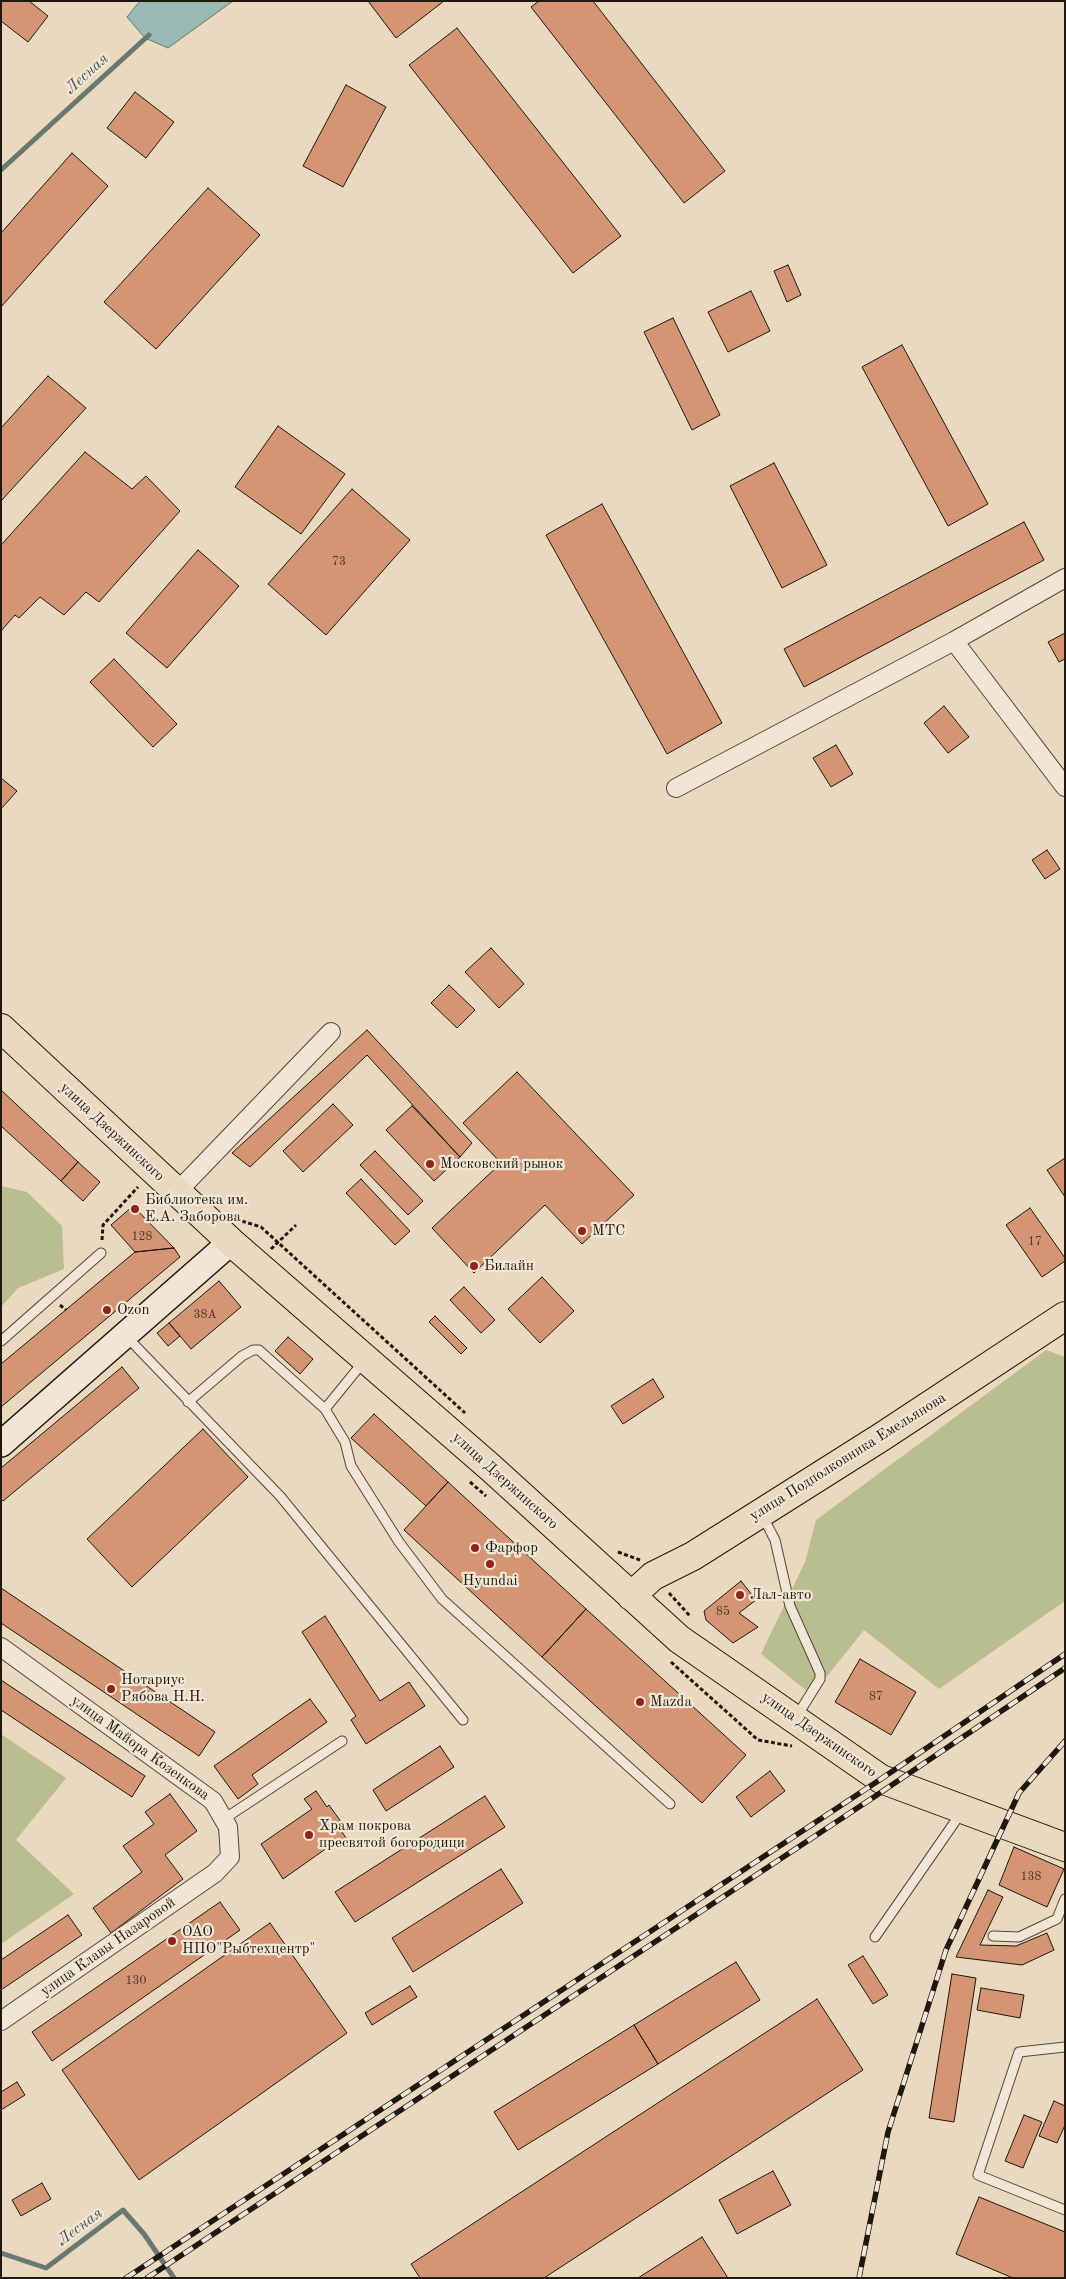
<!DOCTYPE html>
<meta charset="utf-8">
<style>
body{margin:0}
#map{position:relative;width:1066px;height:2279px;overflow:hidden;background:#ead8bf;font-family:"Old Standard TT",serif}
canvas{display:block}
.frame{position:absolute;inset:0;border:2px solid #1f180f;pointer-events:none}
</style>
<div id="map">
<canvas width="1066" height="2279"></canvas>
<div class="frame"></div>
</div>
<script>
const ctx = document.querySelector('canvas').getContext('2d');
ctx.lineJoin = 'round';
function fillPath(path, color) { ctx.fillStyle = color; ctx.fill(path, 'evenodd'); }
const shape = rows => new Path2D(rows.map(r => 'M' + r).join(''));
function trace(path, color, width, dash) { ctx.strokeStyle = color; ctx.lineWidth = width; ctx.lineCap = dash ? 'butt' : 'round'; ctx.setLineDash(dash || []); ctx.stroke(path); }
function write(font, color, halo, rows, align = 'center') {
  ctx.font = font + ' "Old Standard TT",serif'; ctx.lineWidth = 4.5; ctx.setLineDash([]); ctx.textBaseline = 'middle'; ctx.strokeStyle = halo; ctx.fillStyle = color; for (const [text, x, y, turn = 0] of rows) {
    ctx.save(); ctx.translate(x, y); ctx.rotate((+turn || 0) * Math.PI / 180); ctx.textAlign = isNaN(turn) ? turn : align; if (halo) ctx.strokeText(text, 0, 0); ctx.fillText(text, 0, 0); ctx.restore();
  }
}
fillPath(shape([
 [1,1186,27,1192,62,1226,64,1269,18,1288,1,1307],
 [1046,1350,1065,1357,1065,1601,939,1689,864,1630,812,1695,761,1654,805,1562,816,1520],
 [1,1734,66,1778,16,1840,74,1894,1,1944]
]), '#b8be90');
const water = shape([
 [140,1,233,1,168,48,145,38,127,17,140,1]
]);
fillPath(water, '#98b9b4');
trace(water, '#687972', 1);
trace(shape([
 [1,170,149,35],
 [1,2253,46,2268,123,2210,144,2234,174,2278]
]), '#687972', 5);
const building = shape([
 [1,1,29,1,48,16,28,42,1,21,1,1],
 [368,1,444,1,396,38,368,1],
 [539,1,593,1,725,171,684,203,531,7,539,1],
 [457,28,621,236,573,273,409,65,457,28],
 [346,85,386,107,343,187,303,166,346,85],
 [135,92,174,122,146,158,107,128,135,92],
 [72,153,108,186,1,307,1,233,72,153],
 [208,188,260,235,156,349,104,302,208,188],
 [788,265,801,295,787,302,774,271,788,265],
 [751,291,770,331,728,352,708,312,751,291],
 [673,318,720,415,692,430,644,332,673,318],
 [902,345,988,504,948,526,862,367,902,345],
 [48,376,86,408,1,501,1,428,48,376],
 [278,426,345,474,301,534,235,487,278,426],
 [85,452,132,489,146,476,180,511,99,602,86,592,64,615,40,597,19,618,15,615,1,631,1,545,85,452],
 [774,463,827,565,782,588,730,486,774,463],
 [352,489,410,540,326,635,268,584,352,489],
 [602,504,722,723,667,754,546,535,602,504],
 [1024,522,1044,560,804,687,784,649,1024,522],
 [198,550,239,586,167,668,126,633,198,550],
 [1065,633,1065,659,1059,662,1048,642,1065,633],
 [114,659,177,724,153,747,90,682,114,659],
 [944,706,969,737,948,753,924,723,944,706],
 [836,745,853,774,831,787,813,758,836,745],
 [1,778,17,791,1,809,1,778],
 [1047,850,1060,869,1045,879,1032,860,1047,850],
 [491,948,524,984,499,1008,465,972,491,948],
 [449,985,475,1010,457,1028,431,1003,449,985],
 [367,1030,472,1143,460,1157,367,1055,250,1167,232,1153,367,1030],
 [517,1072,634,1195,582,1244,545,1205,474,1273,432,1228,501,1163,463,1123,517,1072],
 [1,1090,78,1162,61,1181,1,1126,1,1090],
 [333,1104,353,1125,303,1172,283,1151,333,1104],
 [412,1106,460,1157,434,1181,386,1130,412,1106],
 [375,1151,423,1201,408,1215,360,1165,375,1151],
 [1065,1158,1065,1197,1047,1170,1065,1158],
 [78,1162,100,1182,83,1201,61,1181,78,1162],
 [361,1179,410,1231,395,1245,346,1193,361,1179],
 [133,1206,174,1248,135,1252,111,1225,133,1206],
 [1030,1208,1065,1258,1065,1261,1042,1277,1006,1225,1030,1208],
 [174,1248,180,1257,1,1407,1,1364,135,1252,174,1248],
 [542,1277,574,1311,540,1343,508,1309,542,1277],
 [219,1281,241,1307,191,1349,169,1323,219,1281],
 [464,1287,495,1320,481,1333,450,1300,464,1287],
 [435,1316,467,1348,461,1354,429,1322,435,1316],
 [169,1323,180,1336,168,1346,157,1333,169,1323],
 [288,1337,313,1359,300,1374,275,1351,288,1337],
 [122,1367,139,1388,3,1501,1,1499,1,1468,122,1367],
 [653,1379,664,1397,623,1424,611,1406,653,1379],
 [374,1414,448,1482,426,1506,351,1438,374,1414],
 [203,1429,248,1477,132,1587,87,1539,203,1429],
 [448,1482,586,1609,542,1657,404,1530,448,1482],
 [741,1581,756,1600,739,1613,758,1627,733,1643,706,1620,704,1611,741,1581],
 [1,1588,215,1732,199,1756,1,1623,1,1588],
 [586,1609,746,1755,702,1803,542,1657,586,1609],
 [325,1616,380,1701,409,1682,425,1706,366,1744,351,1720,356,1716,302,1632,325,1616],
 [860,1659,916,1692,891,1735,835,1702,860,1659],
 [1,1680,145,1776,132,1797,1,1710,1,1680],
 [310,1699,327,1722,252,1775,258,1784,238,1799,214,1766,310,1699],
 [440,1746,454,1767,386,1811,373,1790,440,1746],
 [770,1771,785,1791,751,1817,736,1797,770,1771],
 [316,1791,327,1807,329,1805,344,1826,340,1829,348,1841,338,1848,334,1843,283,1879,261,1844,312,1809,304,1799,316,1791],
 [170,1794,197,1831,165,1855,183,1879,111,1933,93,1908,142,1872,123,1846,154,1824,145,1812,170,1794],
 [485,1796,505,1827,355,1922,335,1892,485,1796],
 [1014,1847,1064,1869,1047,1907,999,1885,1014,1847],
 [501,1869,523,1903,413,1972,392,1938,501,1869],
 [988,1890,1003,1897,980,1945,1016,1946,1047,1933,1054,1950,1022,1965,956,1957,988,1890],
 [220,1902,240,1930,52,2061,32,2032,220,1902],
 [68,1915,82,1935,1,1990,1,1960,68,1915],
 [270,1923,347,2033,139,2180,62,2070,270,1923],
 [863,1956,888,1995,873,2004,848,1965,863,1956],
 [736,1962,760,2000,658,2064,634,2025,736,1962],
 [952,1974,976,1978,954,2122,929,2118,952,1974],
 [410,1986,417,1997,372,2025,365,2013,410,1986],
 [981,1988,1024,1995,1020,2018,977,2010,981,1988],
 [817,1999,863,2070,544,2278,420,2278,411,2264,817,1999],
 [634,2025,658,2064,518,2150,494,2112,634,2025],
 [17,2082,25,2095,1,2110,1,2092,17,2082],
 [1054,2101,1065,2106,1065,2125,1057,2143,1039,2136,1054,2101],
 [1024,2115,1042,2122,1023,2168,1005,2161,1024,2115],
 [773,2171,791,2205,737,2234,719,2200,773,2171],
 [42,2183,51,2199,21,2216,12,2200,42,2183],
 [979,2197,1065,2232,1065,2278,1013,2278,956,2254,979,2197],
 [702,2237,728,2278,638,2278,702,2237]
]);
fillPath(building, '#d49574');
trace(building, '#1f180f', 1);
const service = shape([
 [126,1336,280,1496,463,1720],
 [1,1341,101,1253],
 [188,1402,242,1356,253,1350,259,1350,325,1409,345,1442,351,1466,399,1542,442,1599,670,1804],
 [325,1409,364,1361],
 [762,1515,775,1540,790,1606,820,1673,820,1679,797,1716],
 [224,1819,342,1741],
 [993,1936,1019,1937,1057,1919,1065,1899],
 [875,1937,961,1813],
 [1065,2047,1019,2052,978,2175,1065,2210]
]);
const minor = shape([
 [954,641,1065,787],
 [676,788,954,641,1065,578],
 [177,1192,331,1032],
 [1,1647,213,1801,228,1827,230,1857,215,1873,1,2021]
]);
const secondary = shape([
 [1,1444,231,1242]
]);
const primary = shape([
 [1,1028,231,1242,491,1468,679,1639,881,1779,1065,1847],
 [631,1596,653,1576,693,1556,883,1436,1065,1316]
]);
trace(service, '#52483b', 11);
trace(minor, '#52483b', 20);
trace(secondary, '#1f180f', 28);
trace(primary, '#1f180f', 30);
trace(shape([
 [242,1221,261,1227,465,1413],
 [102,1240,103,1225,138,1187],
 [271,1249,296,1225],
 [60,1305,66,1310],
 [470,1482,486,1496],
 [618,1552,640,1560],
 [669,1593,690,1616],
 [671,1662,758,1740,792,1746]
]), '#1f180f', 3, [4, 2.5]);
trace(service, '#f1e6d5', 9);
trace(minor, '#f1e6d5', 18);
trace(secondary, '#f1e6d5', 25);
trace(primary, '#ead8bf', 28);
const rail = shape([
 [126,2278,881,1779,1065,1654],
 [147,2278,874,1797,1065,1668],
 [859,2278,888,2132,946,1950,1019,1793,1065,1741]
]);
trace(rail, '#1f180f', 5.5);
trace(rail, '#f1e6d5', 4, [11]);
for (const [x, y, r, color] of [
 [430,1164,5,"#8f2418"],
 [135,1209,5,"#8f2418"],
 [582,1231,5,"#8f2418"],
 [474,1266,5,"#8f2418"],
 [107,1310,5,"#8f2418"],
 [475,1548,5,"#8f2418"],
 [490,1564,5,"#8f2418"],
 [740,1595,5,"#8f2418"],
 [111,1689,5,"#8f2418"],
 [640,1702,5,"#8f2418"],
 [309,1835,5,"#8f2418"],
 [172,1941,5,"#8f2418"]
]) { const dot = new Path2D(); dot.arc(x, y, r, 0, 2 * Math.PI); ctx.fillStyle = color; ctx.fill(dot); trace(dot, '#f1e6d5', 2); }
write('12px', '#4c3728', null, [
 ["73",339,562],
 ["128",142,1237],
 ["17",1035,1242],
 ["38А",205,1315],
 ["85",723,1612],
 ["87",876,1697],
 ["138",1031,1877],
 ["130",136,1981]
]);
write('15px', '#1f180f', '#f1e6d5', [
 ["улица Дзержинского",112,1132,43],
 ["улица Подполковника Емельянова",848,1457,-32],
 ["улица Дзержинского",505,1481,42],
 ["улица Дзержинского",819,1735,35],
 ["улица Майора Козенкова",140,1748,36],
 ["улица Клавы Назаровой",108,1947,-35]
]);
write('15px', '#1f180f', '#f1e6d5', [
 ["Московский рынок",440,1164],
 ["Библиотека им.",145,1200],
 ["Е.А. Заборова",145,1217],
 ["МТС",592,1231],
 ["Билайн",484,1266],
 ["Ozon",117,1310],
 ["Фарфор",485,1548],
 ["Hyundai",490,1581,"center"],
 ["Лал-авто",750,1595],
 ["Нотариус",121,1680],
 ["Рябова Н.Н.",121,1697],
 ["Mazda",650,1702],
 ["Храм покрова",319,1826],
 ["пресвятой богородици",319,1843],
 ["ОАО",182,1932],
 ["НПО\"Рыбтехцентр\"",182,1949]
], 'left');
write('italic 16px', '#495049', '#f1e6d5', [
 ["Лесная",87,74,-42],
 ["Лесная",80,2227,-37]
]);
</script>
